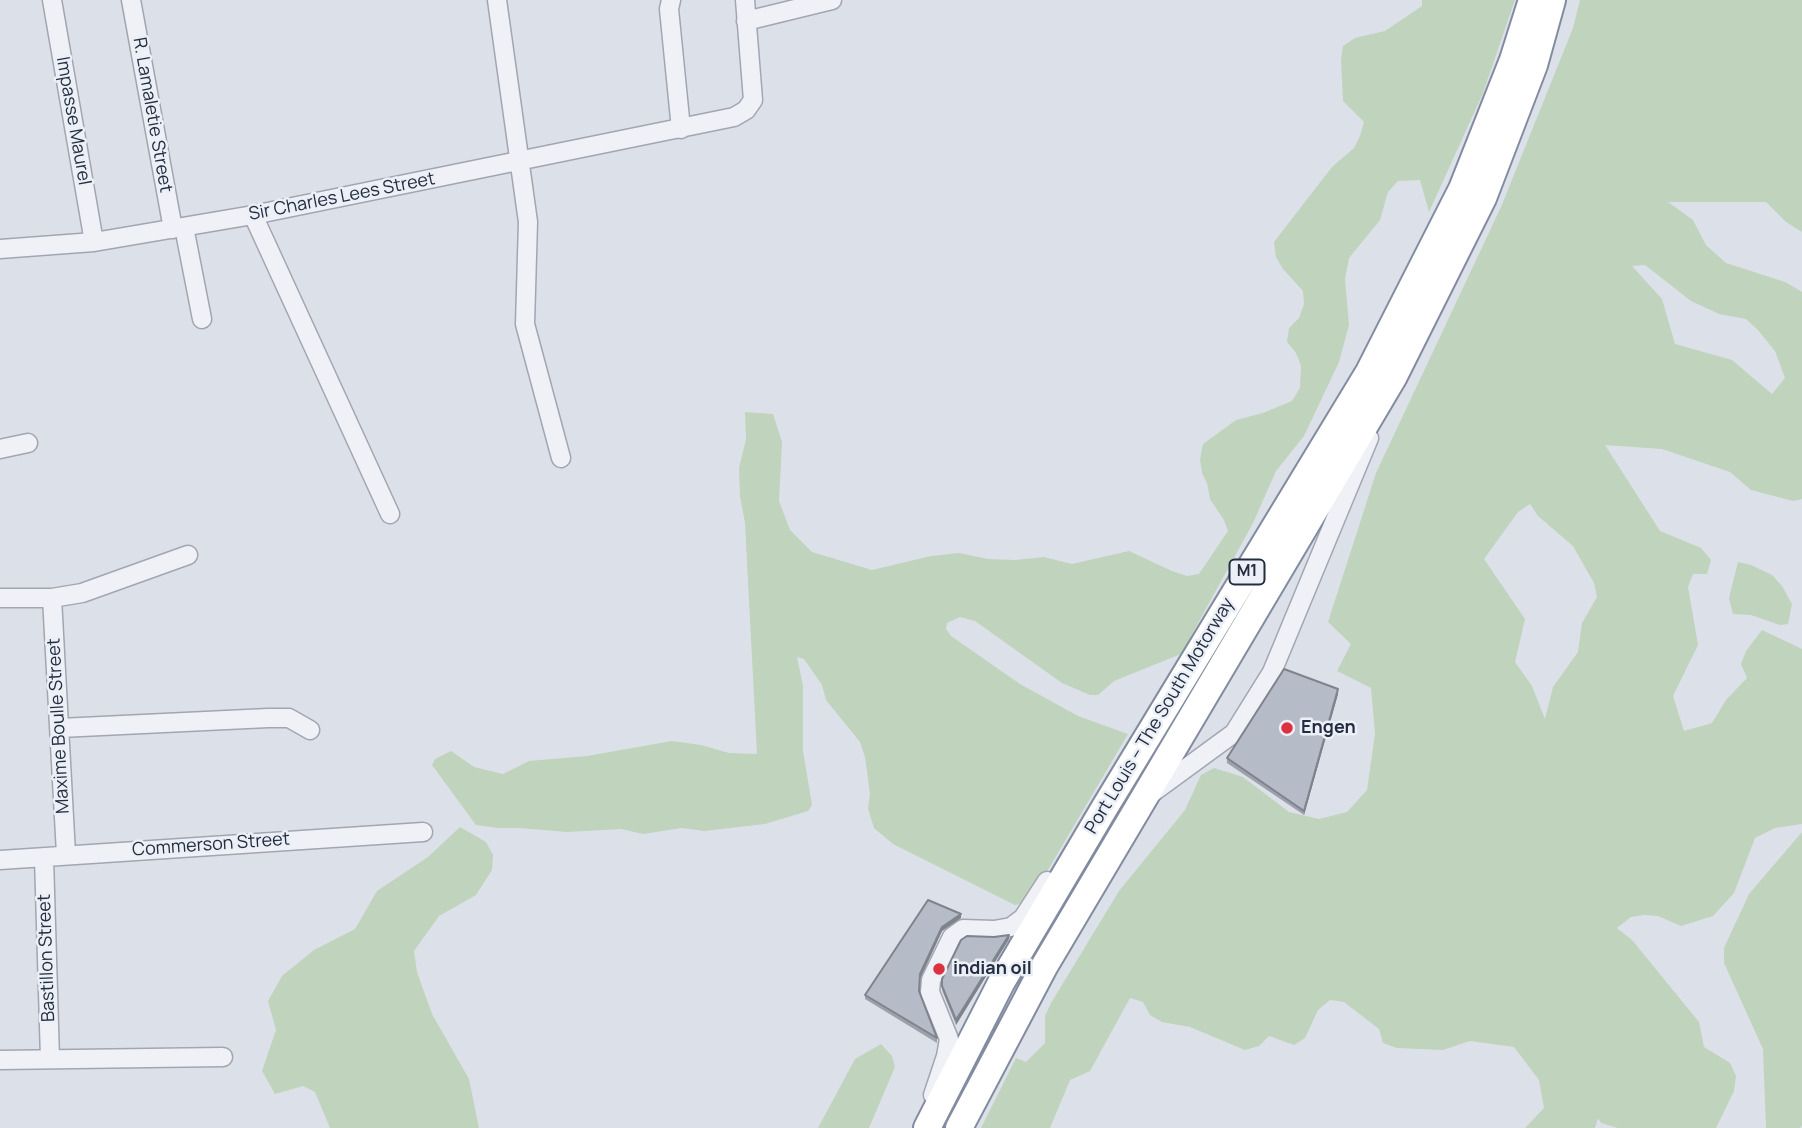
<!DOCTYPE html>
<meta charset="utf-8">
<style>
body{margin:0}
canvas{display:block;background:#dce0e8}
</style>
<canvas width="1802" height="1128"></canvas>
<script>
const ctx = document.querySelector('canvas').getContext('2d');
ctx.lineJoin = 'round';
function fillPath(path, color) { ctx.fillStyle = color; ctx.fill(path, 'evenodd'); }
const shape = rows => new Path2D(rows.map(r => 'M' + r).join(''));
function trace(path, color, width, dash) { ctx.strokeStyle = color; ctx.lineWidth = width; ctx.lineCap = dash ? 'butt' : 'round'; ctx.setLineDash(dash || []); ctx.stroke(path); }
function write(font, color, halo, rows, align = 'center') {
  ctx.font = font + ' Manrope,sans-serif'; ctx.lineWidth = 5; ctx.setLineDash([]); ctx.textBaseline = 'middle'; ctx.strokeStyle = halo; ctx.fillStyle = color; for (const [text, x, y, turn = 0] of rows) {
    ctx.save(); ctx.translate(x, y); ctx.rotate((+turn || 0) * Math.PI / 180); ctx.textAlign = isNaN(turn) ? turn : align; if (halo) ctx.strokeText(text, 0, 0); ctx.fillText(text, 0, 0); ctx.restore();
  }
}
fillPath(shape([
 [1422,0,1515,0,1483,93,1429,212,1420,180,1398,181,1388,192,1380,220,1349,258,1345,279,1349,325,1339,362,1304,436,1276,471,1253,523,1181,654,1114,681,1098,695,1090,695,1062,683,975,621,960,617,947,623,946,629,951,636,1020,684,1078,716,1128,734,1029,902,1015,905,893,844,874,828,868,809,870,794,865,757,860,742,826,700,822,685,804,659,797,657,803,686,803,751,812,805,808,811,765,824,704,831,682,828,643,834,621,829,567,832,519,828,498,828,476,825,432,765,435,759,451,751,474,767,503,774,529,761,587,756,672,741,701,745,729,753,757,754,745,523,740,496,739,468,746,439,745,412,773,414,782,442,779,501,790,530,812,552,872,570,931,556,959,553,988,559,1015,560,1044,557,1072,564,1129,551,1172,571,1187,576,1199,574,1228,531,1224,520,1210,499,1207,483,1202,473,1200,459,1203,444,1236,420,1263,413,1292,401,1300,388,1301,366,1296,353,1287,342,1289,328,1299,318,1304,304,1303,291,1283,269,1276,257,1274,242,1332,167,1354,148,1360,136,1364,122,1343,101,1341,60,1343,46,1355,38,1385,31,1422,6],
 [1580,0,1802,0,1802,232,1786,222,1766,202,1668,202,1693,220,1706,245,1726,263,1785,282,1802,292,1802,499,1793,501,1751,490,1730,472,1662,449,1605,445,1660,531,1701,548,1711,560,1707,574,1693,574,1688,587,1698,645,1673,696,1684,731,1712,723,1726,700,1747,678,1741,664,1746,651,1762,630,1802,649,1802,824,1775,828,1755,838,1734,893,1713,916,1681,926,1658,916,1644,915,1631,917,1617,928,1632,940,1699,1022,1704,1047,1730,1063,1736,1076,1734,1091,1716,1128,1618,1128,1601,1123,1598,1118,1595,1128,1525,1128,1544,1108,1539,1080,1514,1047,1470,1041,1443,1050,1397,1048,1383,1043,1379,1029,1344,1002,1330,1000,1318,1010,1305,1038,1294,1045,1269,1036,1259,1046,1245,1050,1190,1027,1162,1022,1150,1015,1143,1002,1130,998,1090,1071,1070,1080,1050,1128,981,1128,1016,1058,1026,1062,1045,1043,1045,1016,1051,1003,1119,891,1185,810,1201,775,1214,768,1243,777,1289,812,1319,819,1347,812,1367,790,1375,734,1371,688,1337,671,1351,644,1328,622,1376,473,1501,207,1573,28],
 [1645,265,1691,301,1719,314,1746,319,1757,329,1775,351,1785,378,1772,394,1732,360,1675,344,1662,299,1632,266],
 [1530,504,1538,516,1573,546,1594,583,1597,597,1582,623,1578,652,1553,687,1545,719,1532,686,1515,662,1525,619,1484,559,1518,512],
 [1738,562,1751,565,1772,575,1782,586,1792,604,1788,624,1780,625,1751,615,1733,614,1729,598],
 [460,827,486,842,493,855,492,870,476,895,439,916,414,951,417,972,432,1014,469,1079,479,1128,330,1128,315,1092,303,1086,275,1094,262,1071,276,1030,268,1001,282,976,314,950,355,929,377,891,428,857],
 [1802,832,1802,1125,1800,1128,1766,1128,1763,1049,1724,963,1724,948,1749,894],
 [881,1044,892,1056,895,1067,869,1128,818,1128,855,1059]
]), '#c0d3bc');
const minor = shape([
 [52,0,94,242],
 [131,0,173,229],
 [497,0,528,222,525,324,561,458],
 [671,0,669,9,681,129],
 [746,21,832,0],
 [253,215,390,514],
 [184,227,202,319],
 [0,249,94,242,253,215,734,117,746,110,753,100,745,0],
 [0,449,28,443],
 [0,598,52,598],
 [60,728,268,718,289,718,310,730],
 [1152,793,1234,733,1272,672,1369,438],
 [66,854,52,598,82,593,188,555],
 [44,858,50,1059],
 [0,860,423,832],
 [0,1060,223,1057],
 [933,1095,946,1056,949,1039,930,992,931,980,952,937,963,929,994,930,1011,927,1023,918,1047,881]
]);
const highway = shape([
 [927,1128,1001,983,1105,807,1369,372,1462,189,1513,60,1532,0],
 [959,1128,1045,965,1394,376,1483,198,1534,65,1552,0]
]);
trace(minor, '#a1a6b2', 21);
trace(highway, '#828ba0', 30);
trace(minor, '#eff1f6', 18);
trace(highway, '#fff', 26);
fillPath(shape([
 [1338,694,1304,815,1227,763,1227,758],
 [928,900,961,918,942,931,920,979,919,992,937,1038,937,1043,865,999,865,995],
 [1009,939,956,1025,942,990,942,979]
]), '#9da1ac');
fillPath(shape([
 [1338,689,1338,694,1304,815,1304,811],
 [961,914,961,918,942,931,920,979,920,974,942,927],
 [1009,935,1009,939,956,1025,956,1020]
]), '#7f838c');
const building = shape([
 [1284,669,1338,689,1304,811,1227,758,1284,669],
 [928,900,961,914,942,927,920,974,919,991,937,1038,865,995,928,900],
 [1009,935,956,1020,942,986,942,979,961,940,967,936,994,937,1009,935]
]);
fillPath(building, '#b6bbc8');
trace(building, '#7f838c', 2);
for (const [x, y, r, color] of [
 [1287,728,7,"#dc323f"],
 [939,969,7,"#dc323f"]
]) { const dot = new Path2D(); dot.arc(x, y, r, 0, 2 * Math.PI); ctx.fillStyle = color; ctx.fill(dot); trace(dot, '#ebeff6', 2.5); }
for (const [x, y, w] of [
 [1247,572,35]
]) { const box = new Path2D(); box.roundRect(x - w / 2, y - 12.5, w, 25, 5); ctx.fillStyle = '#ebeff6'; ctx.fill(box); trace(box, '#242c40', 2); }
write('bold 16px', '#242c40', null, [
 ["M1",1247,572]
]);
write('18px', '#242c40', '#ebeff6', [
 ["R. Lamaletie Street",152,115,80],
 ["Impasse Maurel",73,121,80],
 ["Sir Charles Lees Street",342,197,-11],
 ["Port Louis – The South Motorway",1160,716,-59],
 ["Maxime Boulle Street",59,726,-93],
 ["Commerson Street",211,845,-4],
 ["Bastillon Street",47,958,-92]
]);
write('bold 18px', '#242c40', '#ebeff6', [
 ["Engen",1301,728],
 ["indian oil",953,969]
], 'left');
</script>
